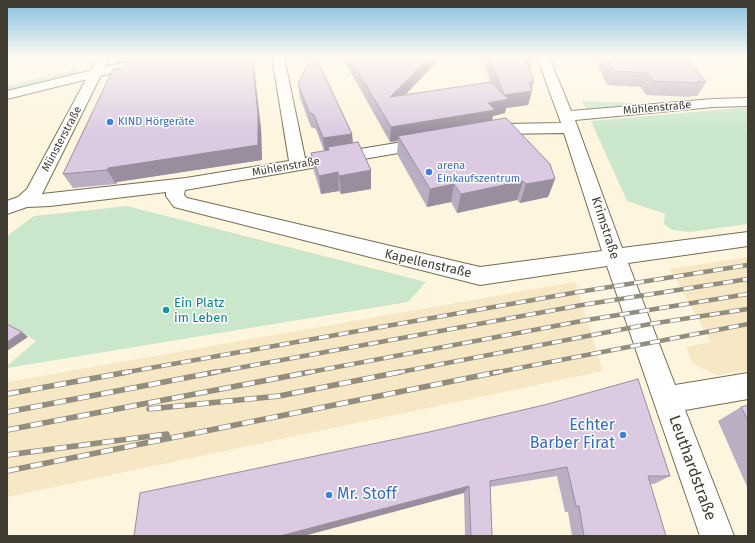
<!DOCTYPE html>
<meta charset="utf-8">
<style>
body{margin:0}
#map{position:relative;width:755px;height:543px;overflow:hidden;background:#fef5df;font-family:"Fira Sans",sans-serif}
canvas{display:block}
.frame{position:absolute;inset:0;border:8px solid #403c31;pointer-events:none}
</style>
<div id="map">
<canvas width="755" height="543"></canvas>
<div class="frame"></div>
</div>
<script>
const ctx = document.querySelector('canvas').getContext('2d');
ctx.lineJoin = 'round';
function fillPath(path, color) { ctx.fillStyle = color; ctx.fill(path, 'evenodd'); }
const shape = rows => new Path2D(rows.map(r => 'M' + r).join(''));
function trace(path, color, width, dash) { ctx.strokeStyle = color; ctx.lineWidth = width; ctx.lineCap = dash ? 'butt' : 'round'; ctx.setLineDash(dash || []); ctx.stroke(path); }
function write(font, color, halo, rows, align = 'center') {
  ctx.font = font + ' "Fira Sans",sans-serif'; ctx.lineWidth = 3; ctx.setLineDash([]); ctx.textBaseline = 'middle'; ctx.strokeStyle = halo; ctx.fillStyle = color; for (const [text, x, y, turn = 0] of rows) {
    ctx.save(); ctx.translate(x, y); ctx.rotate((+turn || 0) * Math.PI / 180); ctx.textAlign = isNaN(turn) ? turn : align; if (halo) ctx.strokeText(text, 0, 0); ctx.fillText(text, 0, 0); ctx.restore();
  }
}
fillPath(shape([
 [748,257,748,370,717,375,693,364,686,347,711,342,670,269],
 [575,282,603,371,7,497,7,382]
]), '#f6e8c5');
fillPath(shape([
 [78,69,75,75,7,91,7,86],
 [582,101,651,104,587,110],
 [738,108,748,108,748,224,690,232,672,230,664,224,665,214,627,201,591,121],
 [127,206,426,282,408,302,7,368,7,366,36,341,7,324,7,236,34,216]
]), '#cae7cb');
const minor = shape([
 [98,57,110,57,42,194,186,178,289,161,272,57,284,57,305,158,427,138,433,140,435,143,433,146,427,148,185,190,184,195,187,198,480,267,602,251,564,133,503,134,486,137,480,135,478,132,480,129,503,124,561,123,537,57,549,57,571,111,713,99,748,98,748,106,713,107,575,120,622,248,748,232,748,246,628,263,675,385,748,373,748,399,685,410,734,536,700,536,607,266,480,285,174,207,166,196,166,192,50,206,27,207,7,214,7,201,18,197,27,189,98,57]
]);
const major = shape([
 [146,57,167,57,165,60,7,99,7,91,146,57]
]);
trace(minor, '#766d54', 2);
trace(major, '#766d54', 2);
fillPath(minor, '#fff');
fillPath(major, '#fff');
const railFar1 = shape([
 [122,373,578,292,748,265],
 [211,373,582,305,748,279],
 [305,373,587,320,748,294],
 [395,373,650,324,748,309],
 [493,373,748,324]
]);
const rail = shape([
 [7,394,128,372],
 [149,409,279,396,400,372],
 [7,412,216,372],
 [7,430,310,372],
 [7,455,167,434],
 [7,471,498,372]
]);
trace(railFar1, '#938d7d', 4.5);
trace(rail, '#938d7d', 5.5);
trace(railFar1, '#fff', 3, [10]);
trace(rail, '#fff', 4, [12]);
fillPath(shape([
 [342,57,441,57,405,95,491,83,483,61,460,57,534,57,531,69,529,68,534,82,532,89,532,91,528,105,506,108,505,113,493,116,492,120,555,179,548,197,520,203,517,200,457,213,451,202,427,207,397,154,398,141,390,142],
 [594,57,658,57,659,59,706,82,697,96,691,96,690,97,646,95,641,87,607,85],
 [123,68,261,128,262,160,117,182,116,184,73,188,63,174],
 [298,84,352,134,353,143,371,189,341,194,339,191,321,194,314,171,311,153,324,151,316,129,311,127,300,98],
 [748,405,748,489,718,421,741,407],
 [429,432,670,476,654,484,650,484,666,536,572,536,568,512,565,512,557,476,490,487,492,536,465,536,464,493]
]), '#bcaec2');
fillPath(shape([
 [252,57,253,57,261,128,262,160,117,182,116,184,107,170,108,168],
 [430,57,441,57,390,111,390,97],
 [532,91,528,105,506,108,505,113,493,116,491,124,398,136,398,141,390,142,391,127,488,103,504,95],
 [352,134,353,148,328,147,328,152,325,153,323,138],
 [371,170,371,189,341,194,339,176],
 [338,172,339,191,321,194,319,176],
 [555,179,548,197,520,203,526,184],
 [523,181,517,200,457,213,461,194],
 [454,184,451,202,427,207,430,189],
 [22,332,28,337,7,351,7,342],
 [469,486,464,493,304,536,280,536]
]), '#998d9e');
const building = shape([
 [128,57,252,57,258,114,258,145,108,168,107,170,63,174,113,69,123,68,128,57],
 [311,57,316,57,352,134,323,138,314,115,309,112,298,84,311,57],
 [349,57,430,57,390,97,491,82,504,95,489,57,525,57,534,82,529,82,532,91,504,95,509,99,488,103,495,110,391,127,349,57],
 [606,57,658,57,659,59,688,60,706,82,697,81,699,83,653,81,648,73,613,71,606,57],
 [506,118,550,164,555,179,526,184,523,181,461,194,454,184,430,189,398,136,506,118],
 [358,142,371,170,339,176,338,172,319,176,311,153,329,150,328,147,358,142],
 [7,324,22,332,7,342,7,324],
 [638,379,670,476,648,476,666,536,584,536,579,506,576,506,567,467,490,481,492,536,471,536,469,486,280,536,134,536,140,493,429,432,548,404,638,379],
 [748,405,748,420,741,407,748,405]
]);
fillPath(building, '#dbcae2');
trace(building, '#998d9e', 1);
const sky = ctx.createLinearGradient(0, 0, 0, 133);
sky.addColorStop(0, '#81bee2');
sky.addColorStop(0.43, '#fffaf1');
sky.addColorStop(1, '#fffaf100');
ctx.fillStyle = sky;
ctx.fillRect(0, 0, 755, 133);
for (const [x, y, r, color] of [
 [110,122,4,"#3f7fe0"],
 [429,172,4,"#3f7fe0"],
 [166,310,4,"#0f9aa8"],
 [623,435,4,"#3f7fe0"],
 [329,495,4,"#3f7fe0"]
]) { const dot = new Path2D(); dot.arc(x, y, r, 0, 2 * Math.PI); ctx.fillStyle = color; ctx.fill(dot); trace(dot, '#fff', 1.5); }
write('11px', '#403c31', '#fff', [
 ["Mühlenstraße",657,108,-5],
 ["Münsterstraße",62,139,-62],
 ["Mühlenstraße",286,167,-10]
]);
write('11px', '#366cbe', '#fff', [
 ["KIND Hörgeräte",118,122],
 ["arena",437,166],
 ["Einkaufszentrum",437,179]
], 'left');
write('13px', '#403c31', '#fff', [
 ["Krimstraße",605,228,72],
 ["Kapellenstraße",428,264,13]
]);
write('13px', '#0d838f', '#fff', [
 ["Ein Platz",174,303],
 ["im Leben",174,318]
], 'left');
write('16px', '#366cbe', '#fff', [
 ["Echter",615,426],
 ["Barber Firat",615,444],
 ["Mr. Stoff",337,495,"left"]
], 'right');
write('16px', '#403c31', '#fff', [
 ["Leuthardstraße",692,468,70]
]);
</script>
